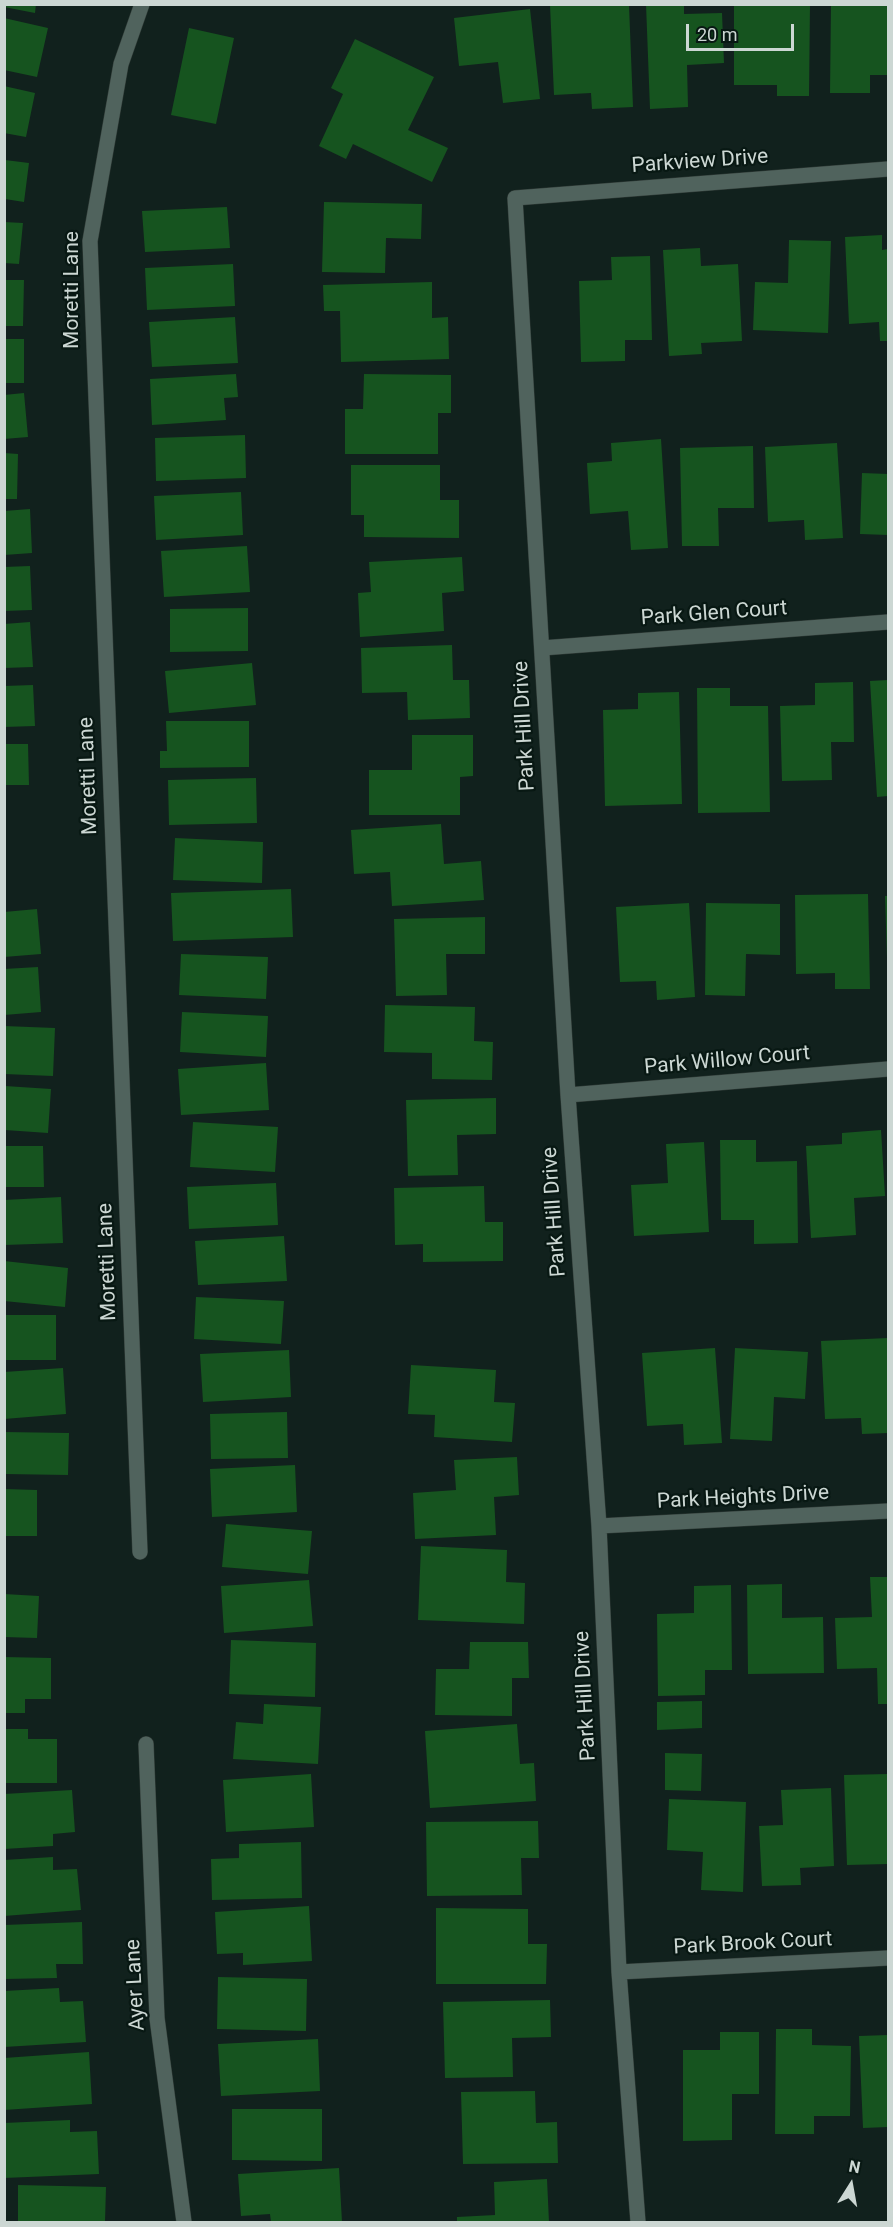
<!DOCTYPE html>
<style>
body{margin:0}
#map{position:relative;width:893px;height:2227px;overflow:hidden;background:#11211d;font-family:Roboto,sans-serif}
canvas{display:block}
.frame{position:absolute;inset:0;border:6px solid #ccd7d3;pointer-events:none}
.north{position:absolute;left:821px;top:2155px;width:60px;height:60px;-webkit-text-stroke:4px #081813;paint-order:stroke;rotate:11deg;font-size:16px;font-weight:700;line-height:24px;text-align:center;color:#ccd7d3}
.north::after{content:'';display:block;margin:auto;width:21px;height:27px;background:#ccd7d3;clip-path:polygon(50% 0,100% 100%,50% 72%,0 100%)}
.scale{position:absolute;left:686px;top:24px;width:108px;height:27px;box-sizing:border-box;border:3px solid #ccd7d3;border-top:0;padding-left:8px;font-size:18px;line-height:21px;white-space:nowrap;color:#ccd7d3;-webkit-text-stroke:4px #081813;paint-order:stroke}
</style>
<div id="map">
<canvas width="893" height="2227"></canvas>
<div class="frame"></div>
<div class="north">N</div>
<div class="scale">20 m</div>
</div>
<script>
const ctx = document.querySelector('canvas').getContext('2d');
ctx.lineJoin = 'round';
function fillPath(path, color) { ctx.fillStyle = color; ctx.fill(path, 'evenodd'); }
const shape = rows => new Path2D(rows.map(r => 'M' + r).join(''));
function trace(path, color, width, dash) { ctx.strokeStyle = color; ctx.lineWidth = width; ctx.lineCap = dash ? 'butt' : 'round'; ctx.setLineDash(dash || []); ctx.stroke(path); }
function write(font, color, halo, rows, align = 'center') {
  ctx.font = font + ' Roboto,sans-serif'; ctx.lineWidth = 4.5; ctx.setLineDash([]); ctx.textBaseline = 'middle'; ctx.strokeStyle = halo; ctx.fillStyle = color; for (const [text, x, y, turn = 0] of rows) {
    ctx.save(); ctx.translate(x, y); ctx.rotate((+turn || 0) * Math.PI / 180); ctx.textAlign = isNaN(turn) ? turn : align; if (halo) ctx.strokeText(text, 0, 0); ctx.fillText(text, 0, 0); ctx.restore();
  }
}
fillPath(shape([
 [4,4,36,4,35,13,4,7],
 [646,4,684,4,684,14,722,13,724,63,687,65,688,107,650,109],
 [734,4,810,4,809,96,777,96,777,85,734,85],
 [831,4,888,4,888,75,870,75,870,93,830,93],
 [550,5,629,5,633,107,592,109,591,93,554,95],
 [530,9,540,99,503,103,498,62,459,66,454,18],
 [4,18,48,28,37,77,4,70],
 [189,28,234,38,216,124,171,115],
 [355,39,434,77,408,130,448,148,432,182,353,144,346,159,319,146,343,94,331,88],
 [4,86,35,93,26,137,4,133],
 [5,160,29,163,24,202,5,199],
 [324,202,422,204,421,239,386,238,385,273,322,272],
 [227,207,230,248,145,252,142,211],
 [4,222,23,223,19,264,4,263],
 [882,235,882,250,888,249,888,341,880,341,879,322,849,324,845,237],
 [789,240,831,241,828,333,753,330,755,282,788,283],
 [700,248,701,266,738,264,742,341,701,343,702,354,669,356,663,250],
 [650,256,652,340,625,340,625,361,581,362,579,281,612,280,611,257],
 [233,264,235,306,147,310,145,268],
 [4,280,24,280,23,326,4,326],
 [432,282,432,318,448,317,449,359,341,362,340,311,324,311,323,285],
 [235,317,238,363,152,367,149,322],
 [5,339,24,339,24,383,5,383],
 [236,374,238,397,224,398,226,420,152,425,150,379],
 [364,374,451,375,451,413,438,413,438,454,345,454,345,409,363,409],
 [24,393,28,437,4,439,4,395],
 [245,435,246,478,156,481,155,438],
 [661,439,668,548,631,550,628,511,590,514,587,463,612,461,611,443],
 [837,443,843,538,805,540,804,520,768,522,765,447],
 [753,446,754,508,718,508,719,546,682,546,680,448],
 [4,453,18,454,17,499,4,499],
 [351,465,440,465,440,500,459,500,459,538,364,537,364,515,351,515],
 [862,473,888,474,888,535,860,534],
 [241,492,243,535,156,540,154,496],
 [30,509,32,553,4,555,4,511],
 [247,546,250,592,164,597,161,551],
 [462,557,464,591,442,593,444,631,360,637,358,593,371,592,369,562],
 [30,566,32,610,4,611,4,567],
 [248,608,248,651,170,652,170,609],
 [30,622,33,667,4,668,4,624],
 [452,645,453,680,469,680,470,718,408,720,407,692,362,693,361,648],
 [252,663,256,705,169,713,165,671],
 [888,680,888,796,877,797,870,681],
 [853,682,854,742,831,742,832,780,782,781,780,706,815,705,815,683],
 [33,685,35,726,4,727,4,686],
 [697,688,730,688,730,706,768,706,770,812,698,813],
 [679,692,682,804,605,806,603,710,638,709,638,693],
 [166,721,249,721,249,767,160,768,160,751,167,751],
 [412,735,473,735,473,776,460,777,460,815,369,815,369,770,412,770],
 [4,744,28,744,29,785,4,785],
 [256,778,257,823,169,825,168,780],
 [441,824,444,864,481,861,484,900,392,906,390,872,354,874,351,830],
 [175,838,263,842,262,883,173,880],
 [291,889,293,937,173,941,171,893],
 [868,894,870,989,835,989,835,973,796,974,795,895],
 [885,896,888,896,888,958,887,958],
 [689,903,695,997,657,1000,656,981,620,982,616,907],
 [706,903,780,904,780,955,746,954,745,996,705,995],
 [37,909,41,954,4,957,4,912],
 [485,917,485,954,446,954,447,995,396,996,394,919],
 [181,954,268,957,266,999,179,995],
 [38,967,41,1012,4,1015,4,969],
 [385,1005,475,1007,474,1041,493,1042,492,1080,432,1079,432,1053,384,1052],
 [182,1012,268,1016,266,1057,180,1052],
 [4,1026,55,1028,53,1076,4,1074],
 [266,1063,269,1110,181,1115,178,1069],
 [5,1086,51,1089,48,1133,5,1130],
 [496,1098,496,1134,457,1135,458,1175,408,1176,406,1100],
 [193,1122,278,1127,275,1172,190,1167],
 [881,1130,885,1196,854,1198,856,1235,811,1238,806,1146,842,1144,842,1133],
 [720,1140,756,1140,756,1162,797,1161,798,1243,754,1244,754,1220,721,1220],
 [704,1142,709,1232,634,1236,631,1185,668,1183,666,1144],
 [5,1146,43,1146,44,1187,5,1187],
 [276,1183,278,1225,189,1229,187,1187],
 [484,1186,485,1222,503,1222,503,1261,423,1262,423,1244,395,1245,394,1188],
 [61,1197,63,1243,4,1245,4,1200],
 [284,1236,287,1281,198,1285,195,1241],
 [4,1261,68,1268,65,1307,4,1301],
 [196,1297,284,1301,281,1344,194,1339],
 [4,1315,56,1315,56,1360,4,1360],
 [888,1338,888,1433,862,1434,861,1418,825,1419,821,1341],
 [715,1348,722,1443,684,1445,683,1424,647,1426,642,1353],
 [735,1348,808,1352,805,1399,774,1397,772,1441,730,1439],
 [289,1350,291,1397,203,1402,200,1354],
 [411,1365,496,1370,494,1402,515,1403,512,1442,434,1437,435,1415,408,1414],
 [63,1368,66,1414,4,1419,4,1372],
 [287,1412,288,1458,211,1459,210,1414],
 [4,1432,69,1433,68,1475,4,1474],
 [517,1457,519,1495,494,1497,496,1535,415,1539,413,1493,456,1490,454,1460],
 [295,1465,297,1512,212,1517,210,1469],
 [4,1489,37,1490,37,1536,4,1536],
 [226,1524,312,1531,308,1574,222,1567],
 [421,1546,507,1550,506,1582,525,1583,524,1624,418,1620],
 [870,1577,888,1577,888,1704,878,1704,877,1668,837,1669,835,1618,872,1617],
 [309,1580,313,1626,224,1633,221,1586],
 [782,1584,782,1618,823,1617,824,1673,748,1674,747,1585],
 [731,1585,732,1670,705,1670,705,1695,658,1696,657,1614,694,1613,694,1586],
 [4,1594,39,1596,37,1638,4,1637],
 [231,1640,316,1643,315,1697,229,1694],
 [470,1642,528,1642,529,1678,512,1678,512,1716,435,1715,436,1669,469,1669],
 [4,1657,51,1658,51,1699,25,1699,25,1713,4,1713],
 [702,1701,702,1728,657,1730,657,1702],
 [264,1704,321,1707,318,1764,233,1759,236,1722,263,1724],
 [517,1724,520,1764,534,1763,536,1801,430,1808,425,1731],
 [4,1729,28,1729,28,1739,57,1739,57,1783,4,1783],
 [665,1753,702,1754,701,1791,665,1790],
 [311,1774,314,1827,226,1832,223,1780],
 [888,1774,888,1864,847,1865,844,1775],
 [831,1788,834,1866,800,1868,801,1885,762,1886,759,1826,783,1825,781,1790],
 [72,1790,75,1832,53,1834,53,1846,4,1849,4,1794],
 [669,1799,746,1802,743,1892,701,1890,703,1852,667,1850],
 [538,1821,539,1858,521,1858,522,1895,427,1896,426,1822],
 [301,1842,302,1898,212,1900,211,1859,239,1858,239,1844],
 [53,1857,53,1870,77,1869,81,1910,4,1916,4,1860],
 [309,1906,312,1961,243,1965,243,1953,217,1954,215,1912],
 [436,1908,528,1909,528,1944,547,1944,546,1984,436,1984],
 [82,1922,83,1964,56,1964,57,1978,4,1979,4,1925],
 [218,1977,307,1979,306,2031,217,2029],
 [59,1988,60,2002,83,2001,86,2042,4,2047,4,1991],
 [550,2000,551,2037,512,2038,513,2077,445,2078,443,2002],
 [776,2029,812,2029,812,2045,851,2046,850,2116,814,2116,814,2134,775,2134],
 [720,2032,759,2032,759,2094,732,2094,732,2140,683,2141,683,2050,720,2050],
 [888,2035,888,2127,863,2128,859,2036],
 [318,2039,320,2091,221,2096,218,2044],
 [89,2052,92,2104,4,2110,4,2058],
 [535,2091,536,2123,557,2122,558,2163,463,2164,461,2092],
 [232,2109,322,2109,322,2161,232,2160],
 [70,2120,70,2132,97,2131,99,2174,4,2178,4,2123],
 [339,2168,342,2222,271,2222,270,2214,241,2216,238,2174],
 [547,2179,549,2222,457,2222,457,2217,495,2215,494,2182],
 [18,2185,106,2187,105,2222,18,2222]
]), '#16541f');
const minor = shape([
 [542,648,888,622],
 [568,1095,888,1069],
 [599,1526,888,1511],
 [140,1552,90,241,121,64,142,4],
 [146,1744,157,2018,184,2222],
 [619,1972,888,1958],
 [638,2222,619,1972,599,1526,568,1095,515,198,888,169]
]);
trace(minor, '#313c38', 16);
trace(minor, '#50635d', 15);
write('21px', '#ccd7d3', '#081813', [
 ["Parkview Drive",700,162,-4],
 ["Moretti Lane",73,290,-90],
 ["Park Glen Court",714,614,-4],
 ["Park Hill Drive",525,726,-93],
 ["Moretti Lane",89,776,-92],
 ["Park Willow Court",727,1061,-5],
 ["Park Hill Drive",555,1212,-94],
 ["Moretti Lane",108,1262,-92],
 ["Park Heights Drive",743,1498,-3],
 ["Park Hill Drive",586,1696,-93],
 ["Park Brook Court",753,1944,-3],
 ["Ayer Lane",136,1985,-93]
]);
</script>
